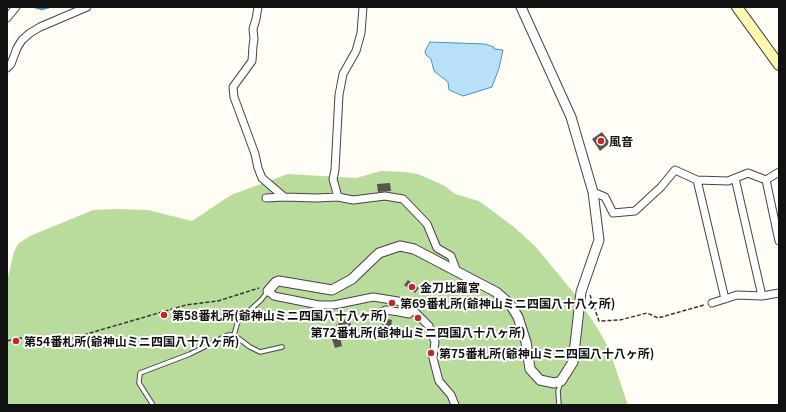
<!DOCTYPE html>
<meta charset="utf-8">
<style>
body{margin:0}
#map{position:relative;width:786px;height:412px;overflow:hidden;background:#fffdf5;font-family:Georgia,serif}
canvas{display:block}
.frame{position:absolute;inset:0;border:8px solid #111;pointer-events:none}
</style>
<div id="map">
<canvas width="786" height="412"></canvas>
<div class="frame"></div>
</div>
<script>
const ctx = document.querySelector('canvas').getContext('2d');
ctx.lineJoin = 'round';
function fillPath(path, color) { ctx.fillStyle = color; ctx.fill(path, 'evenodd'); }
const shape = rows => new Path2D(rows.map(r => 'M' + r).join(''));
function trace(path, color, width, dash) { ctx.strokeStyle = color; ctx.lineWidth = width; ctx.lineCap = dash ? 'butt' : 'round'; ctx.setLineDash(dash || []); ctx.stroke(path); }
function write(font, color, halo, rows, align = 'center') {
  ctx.font = font + ' Georgia,"Noto Sans JP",serif'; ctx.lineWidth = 4; ctx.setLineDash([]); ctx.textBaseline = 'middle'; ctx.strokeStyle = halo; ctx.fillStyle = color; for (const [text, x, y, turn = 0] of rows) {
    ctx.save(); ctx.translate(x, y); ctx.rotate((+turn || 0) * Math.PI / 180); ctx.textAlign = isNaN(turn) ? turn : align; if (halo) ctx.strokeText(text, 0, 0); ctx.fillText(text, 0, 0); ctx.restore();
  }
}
fillPath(shape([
 [381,171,404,172,418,174,445,186,455,194,479,201,514,227,536,247,573,292,598,329,609,349,628,405,7,405,7,281,14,252,18,244,30,236,93,210,115,209,148,210,192,221,231,195,288,174,356,178]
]), '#b9dc9c');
const water = shape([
 [430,42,485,44,494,47,494,49,503,50,499,68,492,87,463,96,449,90,448,82,434,71,431,59,426,55,425,51,430,42]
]);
fillPath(water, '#b9e0f7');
trace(water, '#3f96cf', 1);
trace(shape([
 [35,7,42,9,49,7]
]), '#3f96cf', 2.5);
fillPath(shape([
 [602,132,610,143,600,151,592,139],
 [390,183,391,191,378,192,377,184],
 [408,280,419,288,415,293,404,285],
 [349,318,353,332,339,337,336,325,339,324,338,322],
 [383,318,392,320,391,327,382,325],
 [340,337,342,346,335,348,332,339]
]), '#5a524d');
const service = shape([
 [234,335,250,347,260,352,282,347],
 [153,405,139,383,140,373,190,354,228,335,234,335,238,321,261,300,268,291],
 [559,405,558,391,561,382]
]);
const minor = shape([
 [258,7,256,19,253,29,254,39,253,46,252,61,233,87,234,97,255,154,258,168,262,178,284,197],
 [7,18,16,7],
 [7,68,11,64,17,48,22,40,30,33,40,27,87,7],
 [735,178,762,296],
 [697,180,725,299],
 [766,180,779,241],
 [593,192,605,197,613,213,635,211,661,187,675,170,697,180,728,181,748,173,766,180,779,172],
 [338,197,353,200,385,196,403,199,427,224,437,248,451,256,457,272],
 [266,198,284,197,316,198,338,197,333,179,335,170,339,95,343,74,356,51,361,33,363,7],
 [268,291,274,296,319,305,334,305,373,297,398,301,414,311,429,326,435,342,433,358,439,381,451,395,455,405],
 [712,303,737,295,762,296,779,293],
 [376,314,386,310,399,312,409,314,412,309]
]);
const tertiary = shape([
 [268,291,276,282,279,281,332,290,352,279,379,253,400,246,414,249,496,292,510,304,518,317,526,342,530,369,540,380,554,383,561,381,573,362,581,292,599,240,593,192,571,117,521,7]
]);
const secondary = shape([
 [737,7,779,65]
]);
trace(service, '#444', 5.5);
trace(minor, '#444', 9);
trace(tertiary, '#444', 11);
trace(secondary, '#333', 12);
trace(shape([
 [590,295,599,321,620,320,647,313,658,318,704,305],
 [7,341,18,338,66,340,186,305,218,301,259,288]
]), '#333', 1.5, [4, 2]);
trace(service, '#fff', 3.5);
trace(minor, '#fff', 7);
trace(tertiary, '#fff', 9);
trace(secondary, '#fff6b0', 10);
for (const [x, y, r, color] of [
 [601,141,4,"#c4262e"],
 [412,287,4,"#c4262e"],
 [392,303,4,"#c4262e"],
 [164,315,4,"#c4262e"],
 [418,318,4,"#c4262e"],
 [16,341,4,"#c4262e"],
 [431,353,4,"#c4262e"]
]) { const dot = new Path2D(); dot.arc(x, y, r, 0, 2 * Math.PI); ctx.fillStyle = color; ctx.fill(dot); trace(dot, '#fff', 1.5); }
write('bold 12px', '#111', '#fff', [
 ["風音",609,141],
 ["金刀比羅宮",420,287],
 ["第69番札所(爺神山ミニ四国八十八ヶ所)",400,303],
 ["第58番札所(爺神山ミニ四国八十八ヶ所)",172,315],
 ["第72番札所(爺神山ミニ四国八十八ヶ所)",418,332,"center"],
 ["第54番札所(爺神山ミニ四国八十八ヶ所)",24,341],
 ["第75番札所(爺神山ミニ四国八十八ヶ所)",439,353]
], 'left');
</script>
